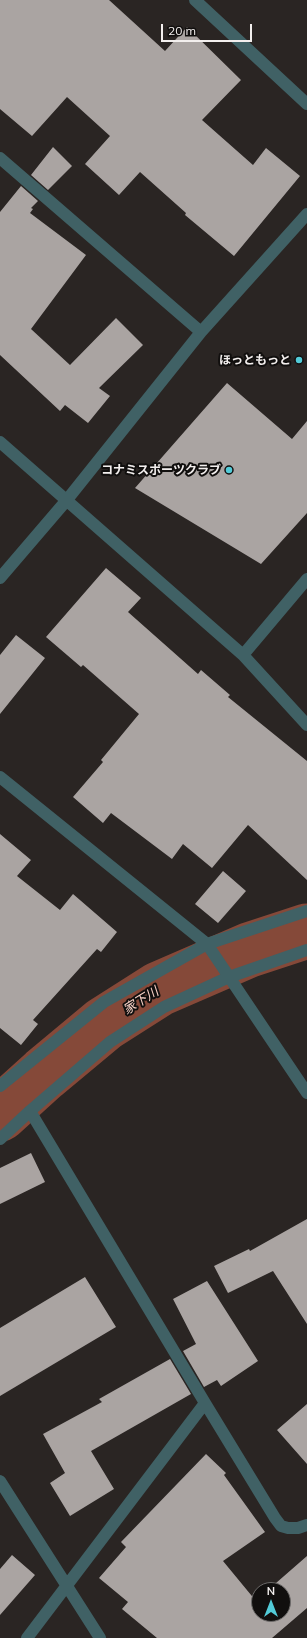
<!DOCTYPE html>
<meta charset="utf-8">
<style>
body{margin:0}
#map{position:relative;width:307px;height:1638px;overflow:hidden;background:#2a2523;font-family:Mulish,sans-serif}
canvas{display:block}
.north{position:absolute;left:251px;top:1582px;width:40px;height:40px;box-sizing:border-box;background:#110f0e;border:1px solid #6b6968;border-radius:50%;rotate:0deg;font-size:11px;font-weight:700;line-height:16px;text-align:center;color:#f3efee}
.north::after{content:'';display:block;margin:auto;width:14px;height:18px;background:#52cbd8;clip-path:polygon(50% 0,100% 100%,50% 72%,0 100%)}
.scale{position:absolute;left:161px;top:24px;width:91px;height:18px;box-sizing:border-box;border:2px solid #f3efee;border-top:0;padding-left:5px;font-size:12px;line-height:14px;white-space:nowrap;color:#f3efee;-webkit-text-stroke:3px #110f0e;paint-order:stroke}
</style>
<div id="map">
<canvas width="307" height="1638"></canvas>
<div class="north">N</div>
<div class="scale">20 m</div>
</div>
<script>
const ctx = document.querySelector('canvas').getContext('2d');
ctx.lineJoin = 'round';
function toPath(rows) {
  const path = new Path2D();
  for (const r of rows) {
    path.moveTo(r[0], r[1]);
    for (let i = 2; i < r.length; i += 2) path.lineTo(r[i], r[i + 1]);
  }
  return path;
}
function strokePath(path, color, width, dash) {
  ctx.strokeStyle = color;
  ctx.lineWidth = width;
  ctx.lineCap = dash ? 'butt' : 'round';
  ctx.setLineDash(dash || []);
  ctx.stroke(path);
}
function fill(path, color) {
  ctx.fillStyle = color;
  ctx.fill(path, 'evenodd');
}
function label(font, color, halo, rows, align = 'center') {
  ctx.font = font + ' Mulish,"Noto Sans JP",sans-serif';
  ctx.lineWidth = 4;
  ctx.setLineDash([]);
  ctx.textBaseline = 'middle';
  ctx.strokeStyle = halo;
  ctx.fillStyle = color;
  for (const [text, x, y, turn = 0] of rows) {
    ctx.save();
    ctx.translate(x, y);
    ctx.rotate((+turn || 0) * Math.PI / 180);
    ctx.textAlign = isNaN(turn) ? turn : align;
    if (halo) ctx.strokeText(text, 0, 0);
    ctx.fillText(text, 0, 0);
    ctx.restore();
  }
}
const river = toPath([
 [0,1114,44,1074,104,1024,159,989,249,950,307,931]
]);
const building = toPath([
 [0,0,109,0,165,51,187,27,241,80,202,120,253,165,266,148,300,176,234,256,185,215,186,213,140,172,119,195,85,164,110,136,67,97,32,136,0,109],
 [53,147,72,166,48,190,31,175],
 [21,186,38,201,31,208,33,209,30,213,86,255,31,329,70,365,116,318,143,345,99,388,110,396,88,423,65,405,60,411,0,355,0,212],
 [227,383,292,439,307,421,307,513,261,564,135,488],
 [106,568,141,598,128,612,198,674,201,670,230,695,228,697,307,761,307,880,248,825,212,868,183,844,172,859,111,813,103,823,73,797,103,762,101,760,139,714,83,665,81,667,46,637],
 [16,635,45,658,0,714,0,655],
 [0,834,31,860,17,876,60,910,73,894,117,932,101,952,97,949,33,1020,38,1024,21,1045,0,1028],
 [223,871,246,891,218,923,195,904],
 [31,1153,45,1182,0,1204,0,1168],
 [307,1219,307,1324,273,1271,228,1293,214,1266,249,1249,250,1251],
 [85,1277,116,1327,0,1396,0,1328],
 [207,1281,258,1361,221,1386,217,1380,204,1387,183,1351,196,1344,173,1299],
 [170,1359,191,1394,91,1451,114,1489,70,1516,50,1483,65,1473,43,1434,102,1402,99,1399],
 [307,1404,307,1464,277,1430],
 [206,1454,226,1473,224,1475,265,1532,223,1561,256,1601,259,1598,259,1614,283,1614,283,1590,268,1590,307,1556,307,1608,272,1638,157,1638,122,1609,128,1602,99,1578,126,1547,121,1542],
 [12,1555,35,1575,0,1615,0,1569]
]);
const minor = toPath([
 [195,0,307,104],
 [0,158,201,332],
 [0,442,243,655,307,725],
 [0,578,66,501,201,332,307,214],
 [243,655,307,579],
 [0,777,207,944,307,1093],
 [0,1086,104,1002,207,944,307,911],
 [30,1111,205,1403],
 [0,1139,30,1111,110,1042,164,1007,229,977,307,950],
 [0,1481,100,1638],
 [27,1638,205,1403,275,1518,281,1526,288,1528,298,1528,307,1525]
]);
const markers = [
 [299,360,4,"#52cbd8"],
 [229,470,4,"#52cbd8"]
];
const poiNames = [
 ["ほっともっと",291,360],
 ["コナミスポーツクラブ",221,470]
];
const waterNames = [
 ["家下川",141,1001,-32]
];
strokePath(river, '#854939', 55);
fill(building, '#aaa4a2');
strokePath(minor, '#406165', 12);
for (const [x, y, r, color] of markers) {
  const dot = new Path2D();
  dot.arc(x, y, r, 0, 2 * Math.PI);
  ctx.fillStyle = color;
  ctx.fill(dot);
  strokePath(dot, '#110f0e', 1.5);
}
label('bold 12px', '#f3efee', '#110f0e', poiNames, 'right');
label('italic 13px', '#fbd4c9', '#110f0e', waterNames);
</script>
